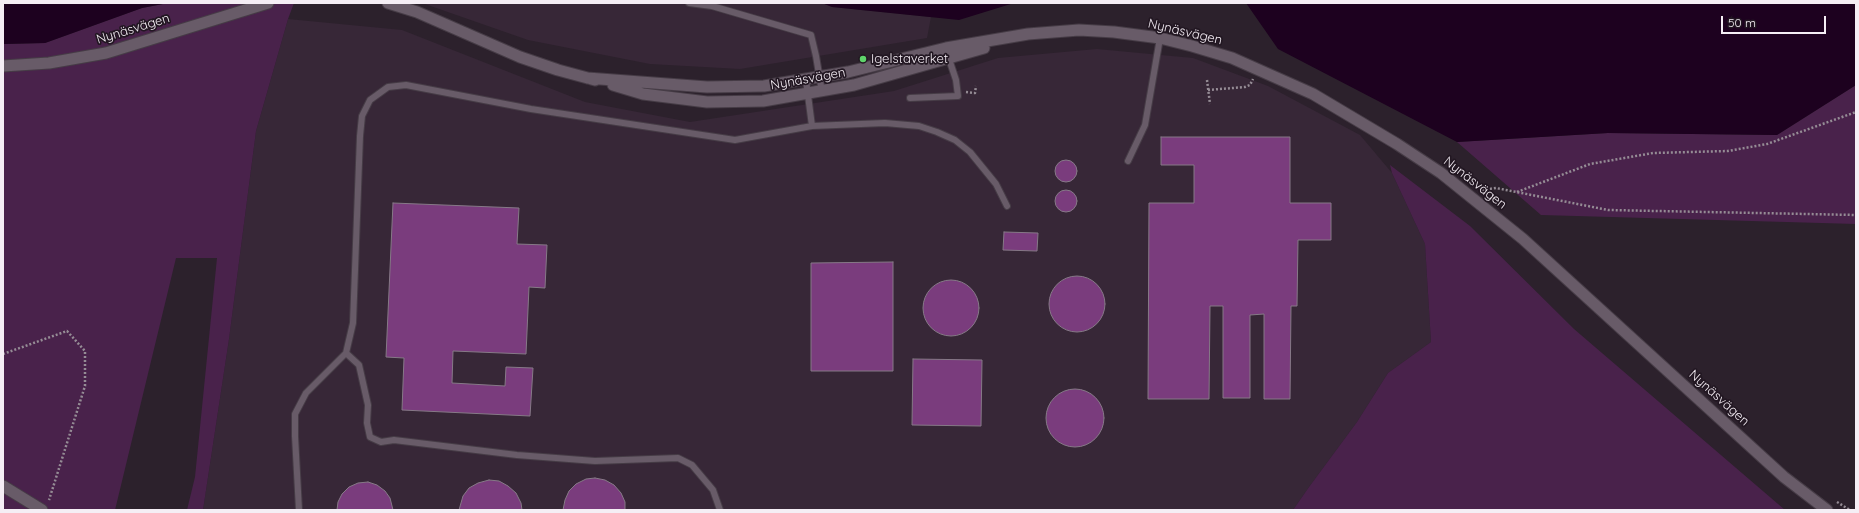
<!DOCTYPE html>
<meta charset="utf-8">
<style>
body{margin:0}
#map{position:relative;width:1859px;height:513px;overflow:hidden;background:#2c212c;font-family:Quicksand,sans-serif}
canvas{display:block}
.frame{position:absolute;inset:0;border:4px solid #f5eef5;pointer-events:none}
.scale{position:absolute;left:1721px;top:16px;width:105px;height:18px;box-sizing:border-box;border:2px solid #f5eef5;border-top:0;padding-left:5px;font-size:12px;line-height:14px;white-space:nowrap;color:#f5eef5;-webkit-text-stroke:3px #221722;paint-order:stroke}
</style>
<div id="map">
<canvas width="1859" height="513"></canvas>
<div class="frame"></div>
<div class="scale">50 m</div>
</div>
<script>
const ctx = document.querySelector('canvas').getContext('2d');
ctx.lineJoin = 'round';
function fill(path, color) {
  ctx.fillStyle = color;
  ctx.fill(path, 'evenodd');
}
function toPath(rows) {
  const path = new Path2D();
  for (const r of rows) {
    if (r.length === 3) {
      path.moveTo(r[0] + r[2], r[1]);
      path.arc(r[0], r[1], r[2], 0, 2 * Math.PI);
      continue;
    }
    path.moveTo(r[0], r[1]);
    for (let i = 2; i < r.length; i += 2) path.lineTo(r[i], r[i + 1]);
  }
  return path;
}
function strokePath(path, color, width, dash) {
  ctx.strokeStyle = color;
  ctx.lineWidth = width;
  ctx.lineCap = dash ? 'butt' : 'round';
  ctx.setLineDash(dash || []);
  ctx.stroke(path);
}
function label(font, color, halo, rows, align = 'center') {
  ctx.font = font + ' Quicksand,sans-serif';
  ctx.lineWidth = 3.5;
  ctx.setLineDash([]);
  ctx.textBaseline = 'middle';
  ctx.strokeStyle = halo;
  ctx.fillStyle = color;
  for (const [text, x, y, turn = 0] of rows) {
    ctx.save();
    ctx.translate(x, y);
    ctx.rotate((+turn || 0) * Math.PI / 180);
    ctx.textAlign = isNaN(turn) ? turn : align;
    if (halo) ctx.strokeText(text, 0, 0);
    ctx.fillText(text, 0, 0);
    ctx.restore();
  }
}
const built = toPath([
 [422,3,822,3,832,7,931,17,927,38,740,69,650,64,528,40],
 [288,19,402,30,585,102,690,122,894,91,998,58,1097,49,1193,58,1268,86,1360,135,1392,173,1425,244,1431,342,1388,373,1357,422,1309,487,1293,510,203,510,229,339,256,131]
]);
const green = toPath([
 [168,3,294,3,288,19,256,131,229,339,203,510,187,510,195,477,217,258,176,258,115,510,3,510,3,44,45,43,142,8],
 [1856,85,1856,224,1541,215,1457,142,1608,133,1777,135],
 [1390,165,1470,226,1574,329,1785,510,1293,510,1309,487,1357,422,1388,373,1431,342,1425,244,1392,173]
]);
const water = toPath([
 [3,3,168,3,142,8,45,43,3,44],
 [822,3,1014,3,959,20,832,7],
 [1246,3,1856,3,1856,85,1777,135,1608,133,1457,142,1278,49]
]);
const building = toPath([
 [1161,137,1290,137,1290,203,1331,203,1331,240,1298,240,1297,306,1291,306,1290,399,1264,399,1264,314,1250,315,1250,398,1223,398,1223,306,1210,306,1209,399,1148,399,1149,203,1194,203,1194,165,1161,165,1161,137],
 [1066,171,11],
 [1066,201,11],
 [393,203,519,208,517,244,547,245,545,288,529,287,526,354,453,351,452,383,505,386,506,367,533,368,530,416,402,410,404,358,386,357,393,203],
 [1004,232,1038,233,1037,251,1003,250,1004,232],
 [893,262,893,371,811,371,811,263,893,262],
 [1077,304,28],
 [951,308,28],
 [913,359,982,360,981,426,912,425,913,359],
 [1075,418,29],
 [595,478,605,480,614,485,621,493,625,502,625,510,563,510,565,500,569,491,576,484,586,479,595,478],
 [489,480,499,481,508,486,516,493,521,503,522,510,459,510,463,496,469,488,478,483,489,480],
 [368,482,377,485,385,491,390,498,393,510,337,510,338,502,342,494,349,487,358,483,368,482]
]);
const path = toPath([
 [1207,80,1210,104],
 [1208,90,1245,87,1250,85,1253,79],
 [966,92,975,93,976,86],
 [1482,190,1496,188,1608,210,1856,215],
 [1517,192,1590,164,1653,153,1728,151,1767,144,1856,112],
 [3,354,67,331,85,351,85,386,49,500],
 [1837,502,1850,510]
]);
const service = toPath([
 [689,3,712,6,811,35,816,56,822,92],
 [910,98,958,96,956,80,948,56],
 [812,126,885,123,919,126,937,132,955,140,970,152,996,184,1007,206],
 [1128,161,1145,125,1160,38],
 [346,353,359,365,368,405,367,423,370,437,381,442,394,440,517,455,595,461,678,458,692,465,713,490,720,510],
 [299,510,295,436,295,414,306,393,346,353,353,323,360,136,362,116,370,100,388,87,406,85,531,109,735,140,812,126,806,80]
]);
const minor = toPath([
 [3,486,42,510]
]);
const tertiary = toPath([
 [388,3,417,12,520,57,558,70,595,80],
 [3,66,49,63,106,53,268,3],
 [587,78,707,87,764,86,848,72,946,48,1028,34,1079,30,1114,32,1160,38,1192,46,1232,58,1313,94,1397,144,1441,173,1523,239,1784,477,1827,510],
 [613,85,643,94,707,102,763,101,854,85,984,48]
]);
const markers = [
 [863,59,4,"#5fd56b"]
];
const streetNames = [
 ["Nynäsvägen",133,29,-17],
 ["Nynäsvägen",1185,32,13],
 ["Nynäsvägen",808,79,-10],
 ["Nynäsvägen",1475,183,38],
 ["Nynäsvägen",1719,398,42]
];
const poiNames = [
 ["Igelstaverket",871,59]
];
fill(built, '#372737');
fill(green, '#49224b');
fill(water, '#1d011f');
fill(building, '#7a3c7d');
strokePath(building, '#867987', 1);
strokePath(service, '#463c46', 8);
strokePath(minor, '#463c46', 13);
strokePath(tertiary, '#463c46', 13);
strokePath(path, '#958c95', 2.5, [2, 2]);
strokePath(service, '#685b68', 6);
strokePath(minor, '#685b68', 11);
strokePath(tertiary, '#685b68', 11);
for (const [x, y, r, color] of markers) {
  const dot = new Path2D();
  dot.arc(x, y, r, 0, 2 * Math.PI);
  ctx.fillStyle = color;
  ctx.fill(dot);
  strokePath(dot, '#221722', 1.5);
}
label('13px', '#f5eef5', '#221722', streetNames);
label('13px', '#f5eef5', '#221722', poiNames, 'left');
</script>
